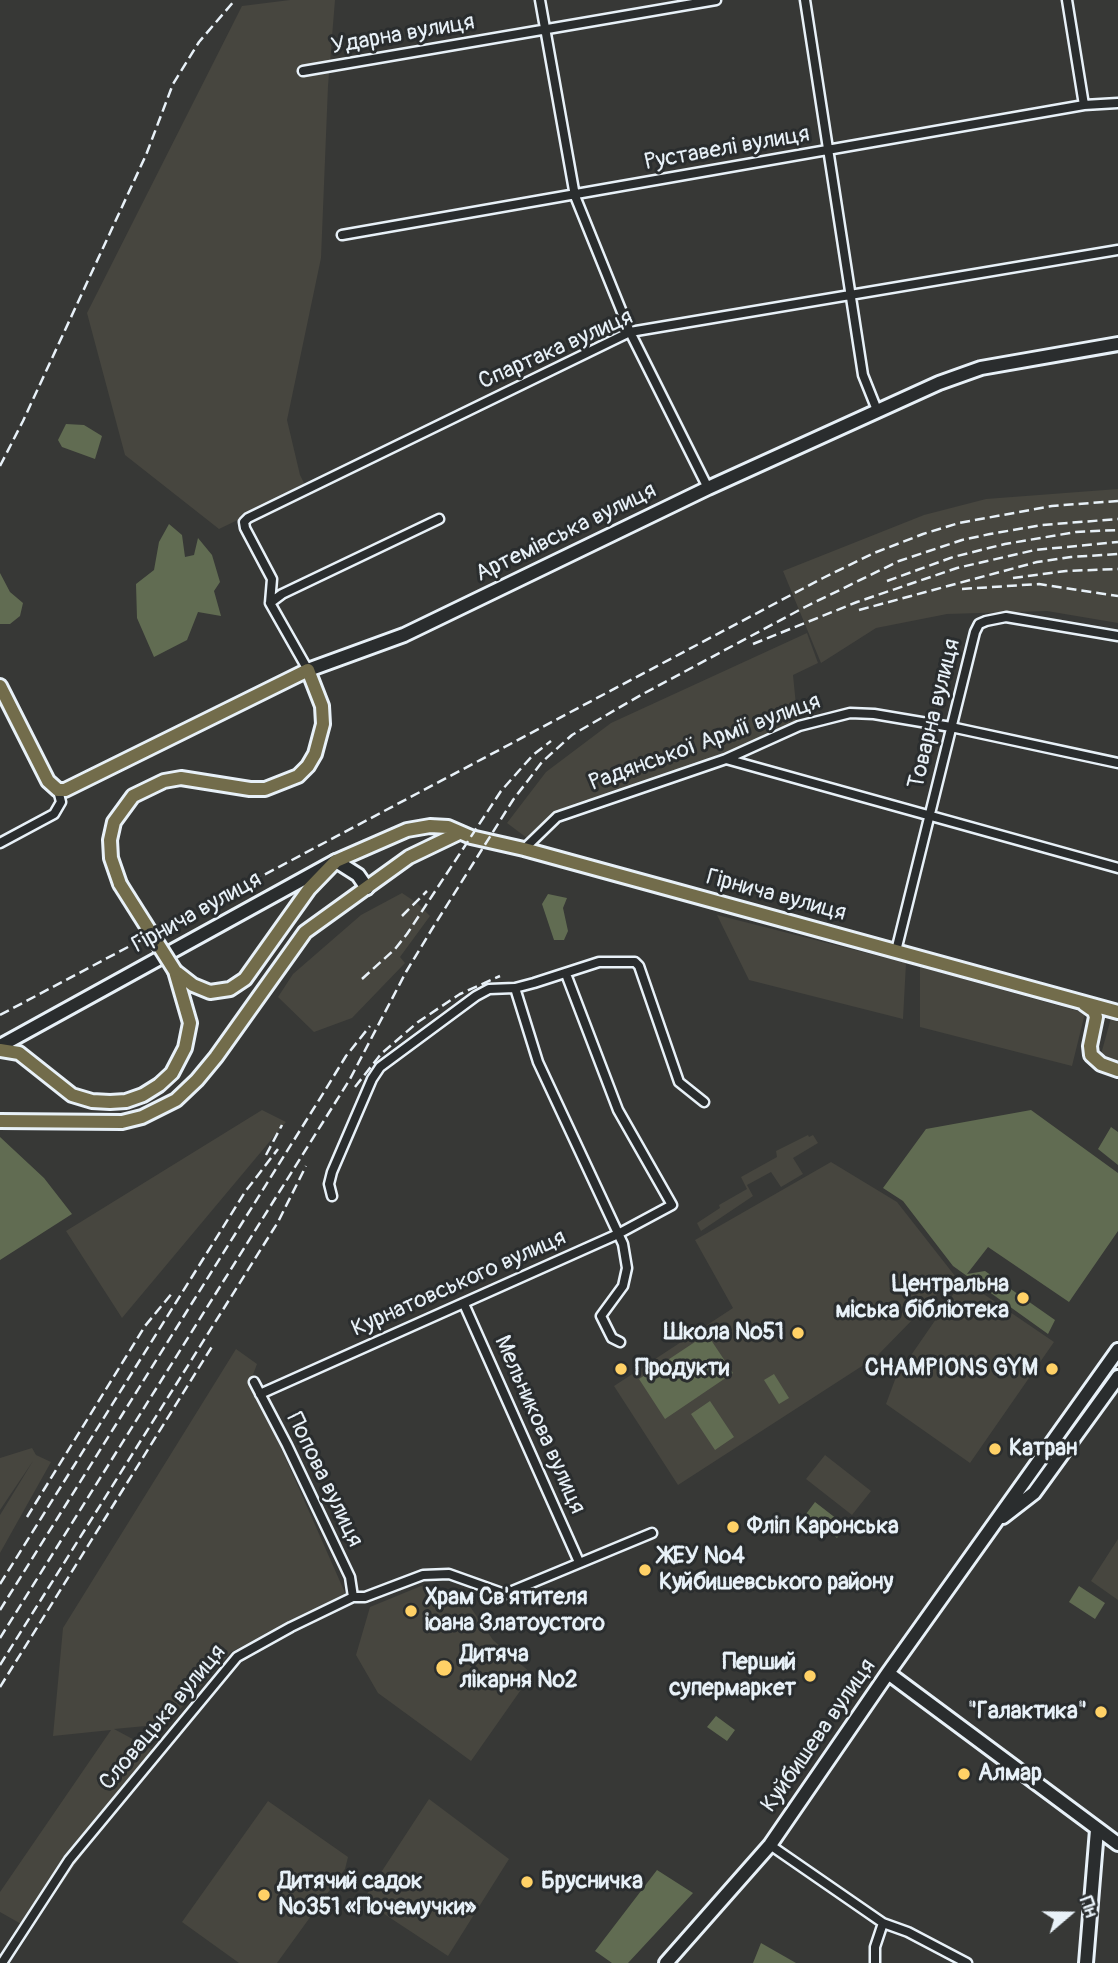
<!DOCTYPE html>
<meta charset="utf-8">
<style>
body{margin:0}
#map{position:relative;width:1118px;height:1963px;overflow:hidden;background:#373836;font-family:Pangolin,sans-serif}
canvas{display:block}
.north{position:absolute;left:1034px;top:1879px;width:70px;height:70px;-webkit-text-stroke:5px #2a2d2e;paint-order:stroke;rotate:70deg;font-size:19px;font-weight:700;line-height:28px;text-align:center;color:#e8f1f8}
.north::after{content:'';display:block;margin:auto;width:24px;height:32px;background:#e8f1f8;clip-path:polygon(50% 0,100% 100%,50% 72%,0 100%)}
</style>
<div id="map">
<canvas width="1118" height="1963"></canvas>
<div class="north">Пн</div>
</div>
<script>
const ctx = document.querySelector('canvas').getContext('2d');
ctx.lineJoin = 'round';
function fill(path, color) {
  ctx.fillStyle = color;
  ctx.fill(path, 'evenodd');
}
function toPath(rows) {
  const path = new Path2D();
  for (const r of rows) {
    path.moveTo(r[0], r[1]);
    for (let i = 2; i < r.length; i += 2) path.lineTo(r[i], r[i + 1]);
  }
  return path;
}
function strokePath(path, color, width, dash) {
  ctx.strokeStyle = color;
  ctx.lineWidth = width;
  ctx.lineCap = dash ? 'butt' : 'round';
  ctx.setLineDash(dash || []);
  ctx.stroke(path);
}
function label(font, color, halo, rows, align = 'center') {
  ctx.font = font + ' Pangolin,sans-serif';
  ctx.lineWidth = 6;
  ctx.setLineDash([]);
  ctx.textBaseline = 'middle';
  ctx.strokeStyle = halo;
  ctx.fillStyle = color;
  for (const [text, x, y, turn = 0] of rows) {
    ctx.save();
    ctx.translate(x, y);
    ctx.rotate((+turn || 0) * Math.PI / 180);
    ctx.textAlign = isNaN(turn) ? turn : align;
    if (halo) ctx.strokeText(text, 0, 0);
    ctx.fillText(text, 0, 0);
    ctx.restore();
  }
}
const built = toPath([
 [290,0,335,0,328,86,321,258,287,420,300,475,306,487,219,529,125,455,87,313,242,6],
 [1118,489,1118,623,1047,611,947,614,876,628,821,663,783,571,924,515,986,499],
 [807,633,818,663,793,675,798,725,548,819,527,838,507,823,546,772,611,723],
 [402,893,417,903,430,916,400,957,405,963,352,1018,314,1032,278,997,293,974,361,915],
 [717,915,906,963,903,1019,749,980],
 [920,967,1085,1013,1072,1066,920,1027],
 [1111,1018,1118,1020,1118,1063,1100,1058],
 [262,1110,286,1122,122,1318,66,1231],
 [808,1135,809,1137,813,1135,818,1143,793,1158,803,1174,781,1187,771,1172,747,1185,753,1196,701,1231,697,1223,720,1208,719,1205,747,1189,741,1177,777,1157,776,1151],
 [831,1162,897,1202,955,1276,876,1357,678,1485,614,1386,733,1308,695,1240],
 [963,1280,1054,1342,970,1463,886,1404,896,1377],
 [236,1349,257,1364,251,1380,346,1595,231,1652,167,1724,114,1729,155,1751,30,1929,0,1912,0,1892,111,1730,53,1736,63,1628],
 [32,1448,36,1455,51,1462,0,1553,0,1515,33,1461,0,1510,0,1458],
 [825,1455,871,1491,852,1515,806,1479],
 [1118,1539,1118,1600,1091,1581],
 [421,1586,460,1592,493,1640,532,1674,471,1761,378,1693,356,1655,370,1607],
 [429,1799,509,1859,448,1956,363,1900],
 [268,1801,348,1857,345,1869,277,1963,239,1963,182,1922]
]);
const green = toPath([
 [66,424,84,425,102,436,95,459,62,447,58,440],
 [169,524,182,535,185,557,194,555,198,538,212,555,220,582,214,591,221,616,198,612,187,640,154,657,137,618,136,584,154,570,159,542],
 [0,573,10,592,23,603,20,616,10,624,0,624],
 [548,894,567,898,563,908,568,931,564,940,554,940,542,904],
 [1031,1110,1118,1173,1118,1231,1069,1302,988,1247,967,1274,985,1271,1055,1320,1048,1334,953,1266,903,1201,883,1188,926,1129],
 [1111,1127,1118,1132,1118,1165,1098,1149],
 [0,1137,44,1178,72,1214,0,1260],
 [707,1334,733,1373,665,1419,639,1379],
 [774,1374,789,1398,779,1404,764,1380],
 [710,1401,734,1437,715,1450,691,1414],
 [815,1502,846,1526,837,1538,806,1514],
 [1079,1586,1105,1603,1095,1619,1069,1602],
 [716,1716,735,1730,727,1741,707,1727],
 [657,1870,693,1893,628,1963,612,1963,595,1951],
 [761,1943,796,1963,753,1963]
]);
const street = toPath([
 [540,0,575,196,630,332,708,488],
 [805,0,863,375,877,410],
 [1067,0,1084,105],
 [303,71,716,0],
 [342,235,1084,105,1118,103],
 [270,603,282,594,439,519],
 [308,670,270,603,272,579,245,528,244,522,248,518,630,332,1118,250],
 [726,759,1118,868],
 [0,843,54,814,61,802,58,790],
 [524,849,557,817,726,759,799,726,850,713,874,714,951,727,1118,763],
 [896,951,975,632,979,624,986,621,1006,617,1118,636],
 [515,988,538,1062,623,1244,627,1268,623,1286,601,1316,612,1338,620,1342],
 [332,1196,329,1184,332,1172,372,1079,380,1067,476,996,489,989,515,988,534,983,599,962,635,962,639,966,679,1082,704,1102],
 [464,1304,579,1562],
 [254,1382,287,1445,350,1577,353,1597],
 [260,1394,618,1234,672,1205,618,1110,566,974],
 [770,1845,883,1923,908,1932,967,1963],
 [2,1963,69,1860,237,1657,291,1627,353,1597,365,1597,423,1575,449,1574,505,1594,652,1533],
 [875,1963,875,1947,883,1923]
]);
const secondary = toPath([
 [308,670,404,635,708,488,939,383,981,368,1118,344],
 [0,1046,336,861,358,875,367,888],
 [1003,1517,1034,1493,1118,1377],
 [888,1673,1118,1844],
 [666,1963,770,1845,888,1673,1118,1350],
 [1086,1963,1097,1830]
]);
const primary = toPath([
 [0,686,48,781,58,790,65,790,308,670,322,706,323,724,315,754,308,766,298,776,265,789,250,789,181,778,164,781,133,796,114,822,110,840,111,858,120,884],
 [175,971,193,985,210,992,230,989,245,979,309,889,336,861,407,830,430,826,448,827,471,837,524,849,1118,1012],
 [1084,1004,1094,1011,1096,1017,1090,1046,1091,1055,1101,1064,1118,1070],
 [0,1050,19,1053,72,1095,92,1101,110,1102,126,1101,143,1095,159,1085,172,1073,185,1048,190,1023,175,971],
 [0,1121,122,1122,142,1117,176,1100,197,1080,216,1057,305,932,409,857,459,833]
]);
const rail = toPath([
 [0,466,23,421,146,155,173,84,199,42,235,0],
 [1013,578,1066,571,1118,569],
 [887,581,953,557,1005,544,1076,532,1118,530],
 [962,589,1039,584,1118,596],
 [859,610,1037,562,1071,557,1118,554],
 [753,644,857,602,957,568,1035,550,1118,542],
 [402,916,427,891],
 [362,979,395,949,407,934,501,791,533,755,551,741],
 [0,1015,823,578,874,553,923,534,959,523,1052,506,1118,501],
 [355,1087,381,1054,418,1022,460,994,500,976],
 [266,1155,282,1125],
 [27,1517,145,1326,173,1292],
 [0,1584,245,1192,278,1149],
 [0,1610,324,1092,346,1056,370,1026],
 [0,1638,350,1079,406,972,432,929,513,800,542,762,572,735,641,695,805,607,899,561,962,540,990,534,1042,525,1118,519],
 [0,1665,278,1222,306,1166],
 [0,1687,213,1345]
]);
const primaryBridge = toPath([
 [120,884,175,971]
]);
const markers = [
 [1023,1298,7,"#ffd166"],
 [798,1333,7,"#ffd166"],
 [621,1369,7,"#ffd166"],
 [1052,1369,7,"#ffd166"],
 [995,1449,7,"#ffd166"],
 [733,1527,7,"#ffd166"],
 [645,1570,7,"#ffd166"],
 [411,1611,7,"#ffd166"],
 [444,1668,9,"#ffd166"],
 [810,1676,7,"#ffd166"],
 [1101,1712,7,"#ffd166"],
 [964,1774,7,"#ffd166"],
 [527,1882,7,"#ffd166"],
 [264,1895,7,"#ffd166"]
];
const streetNames = [
 ["Ударна вулиця",403,35,-10],
 ["Руставелі вулиця",727,149,-10],
 ["Спартака вулиця",556,350,-24],
 ["Артемівська вулиця",566,533,-26],
 ["Товарна вулиця",935,714,-76],
 ["Радянської Армії вулиця",705,743,-20],
 ["Гірнича вулиця",776,896,15],
 ["Гірнича вулиця",197,913,-29],
 ["Курнатовського вулиця",459,1284,-24],
 ["Мельникова вулиця",539,1425,66],
 ["Попова вулиця",324,1480,64],
 ["Словацька вулиця",163,1718,-50],
 ["Куйбишева вулиця",819,1736,-55]
];
const poiNames = [
 ["Центральна",1009,1285,"right"],
 ["міська бібліотека",1009,1311,"right"],
 ["Школа №51",784,1333,"right"],
 ["Продукти",635,1369],
 ["CHAMPIONS GYM",1038,1369,"right"],
 ["Катран",1009,1449],
 ["Фліп Каронська",747,1527],
 ["ЖЕУ №4",659,1557],
 ["Куйбишевського району",659,1583],
 ["Храм Св'ятителя",425,1598],
 ["іоана Златоустого",425,1624],
 ["Дитяча",460,1655],
 ["лікарня №2",460,1681],
 ["Перший",796,1663,"right"],
 ["супермаркет",796,1689,"right"],
 ["\"Галактика\"",1087,1712,"right"],
 ["Алмар",978,1774],
 ["Дитячий садок",278,1882],
 ["№351 «Почемучки»",278,1908],
 ["Брусничка",541,1882]
];
fill(built, '#47463f');
fill(green, '#616c52');
strokePath(street, '#e8f1f8', 13);
strokePath(secondary, '#e8f1f8', 18);
strokePath(primary, '#e8f1f8', 18);
strokePath(street, '#2a2d2e', 8);
strokePath(secondary, '#2a2d2e', 12);
strokePath(primary, '#726c4b', 12);
strokePath(rail, '#e8f1f8', 2.5, [10, 5]);
strokePath(primaryBridge, '#e8f1f8', 18, []);
strokePath(primaryBridge, '#726c4b', 12);
for (const [x, y, r, color] of markers) {
  const dot = new Path2D();
  dot.arc(x, y, r, 0, 2 * Math.PI);
  ctx.fillStyle = color;
  ctx.fill(dot);
  strokePath(dot, '#2a2d2e', 2.5);
}
label('23px', '#e8f1f8', '#2a2d2e', streetNames);
label('bold 23px', '#e8f1f8', '#2a2d2e', poiNames, 'left');
</script>
